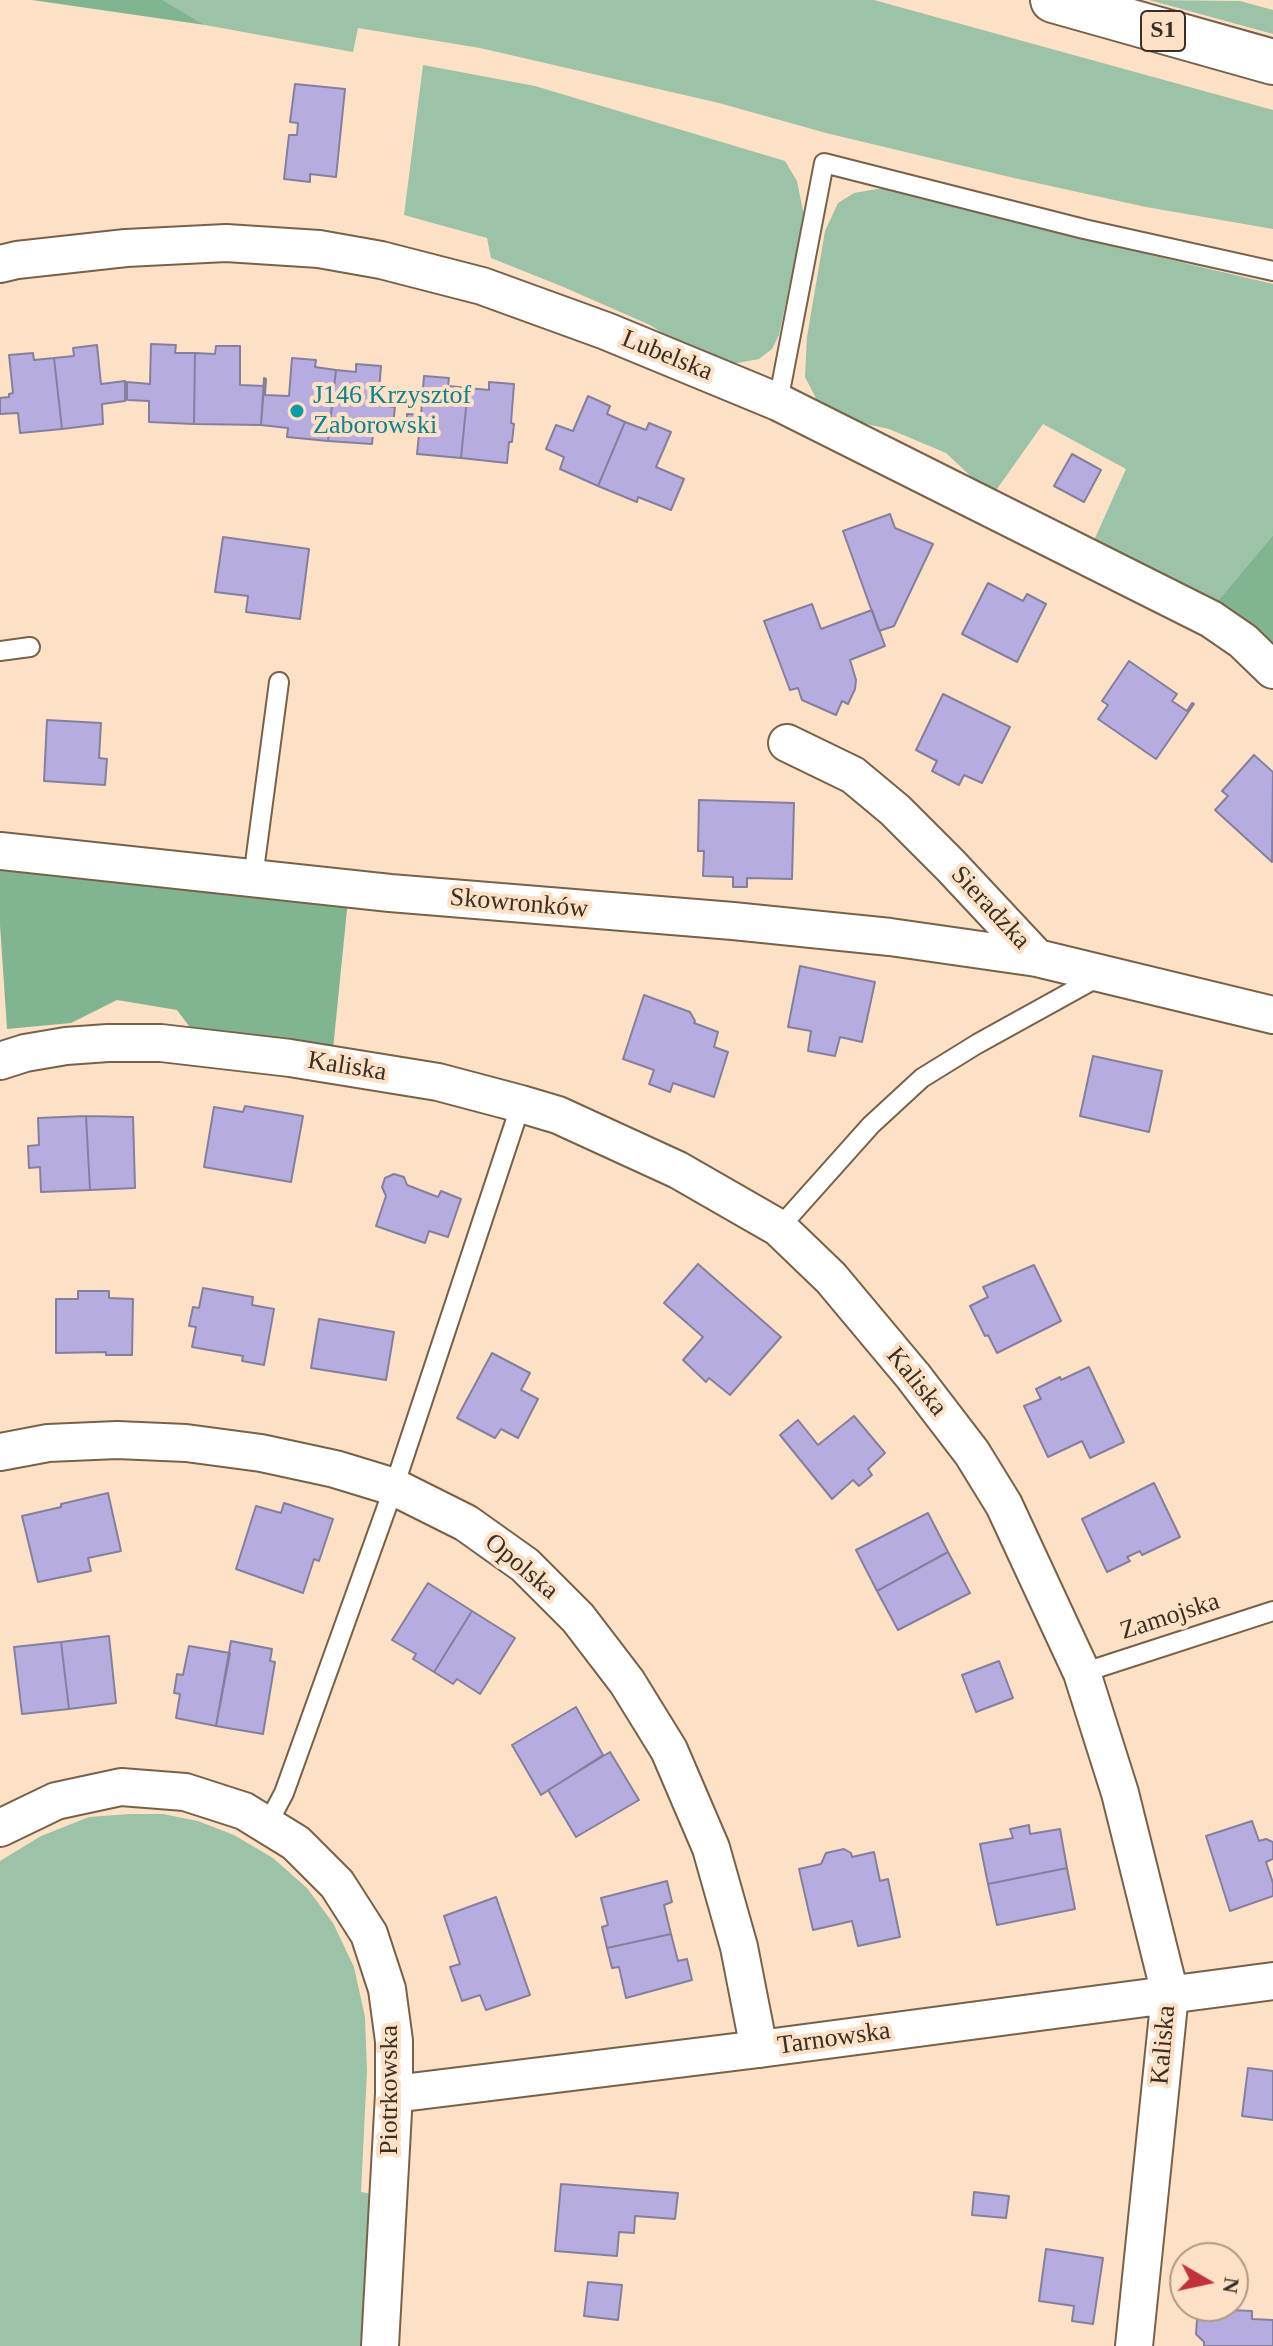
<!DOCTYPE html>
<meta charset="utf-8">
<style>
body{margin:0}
#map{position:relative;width:1273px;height:2346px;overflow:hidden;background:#fde1c7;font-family:"Times New Roman",serif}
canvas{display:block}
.north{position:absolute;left:1169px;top:2242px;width:80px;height:80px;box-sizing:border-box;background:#fde1c7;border:2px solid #af9a86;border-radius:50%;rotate:99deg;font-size:22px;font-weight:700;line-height:32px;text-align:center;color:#392f24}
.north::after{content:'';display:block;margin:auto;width:28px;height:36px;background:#c2323c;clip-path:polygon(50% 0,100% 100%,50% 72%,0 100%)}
</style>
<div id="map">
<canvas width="1273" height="2346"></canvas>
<div class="north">N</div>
</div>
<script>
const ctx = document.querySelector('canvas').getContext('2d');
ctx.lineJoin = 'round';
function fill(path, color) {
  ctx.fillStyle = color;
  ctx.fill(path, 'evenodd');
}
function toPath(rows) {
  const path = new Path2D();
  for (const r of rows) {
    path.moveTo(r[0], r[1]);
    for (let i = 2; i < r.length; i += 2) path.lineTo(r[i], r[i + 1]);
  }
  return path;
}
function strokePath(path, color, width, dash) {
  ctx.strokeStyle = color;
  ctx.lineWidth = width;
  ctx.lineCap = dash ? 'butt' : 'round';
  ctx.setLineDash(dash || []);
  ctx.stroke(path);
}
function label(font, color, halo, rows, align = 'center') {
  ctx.font = font + ' "Times New Roman",serif';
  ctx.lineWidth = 8;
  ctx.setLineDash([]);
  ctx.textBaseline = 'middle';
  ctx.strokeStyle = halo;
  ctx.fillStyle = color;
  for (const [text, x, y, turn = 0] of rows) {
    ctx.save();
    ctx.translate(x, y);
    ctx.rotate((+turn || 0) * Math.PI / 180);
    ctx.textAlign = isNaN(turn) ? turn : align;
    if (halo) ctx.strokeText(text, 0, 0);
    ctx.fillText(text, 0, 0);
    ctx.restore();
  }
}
const green = toPath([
 [163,0,874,0,1273,110,1273,229,1146,207,1014,178,826,133,719,103,480,48,358,28,353,52,205,25],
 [1149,0,1240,1,1273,10,1273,34],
 [423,65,535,86,785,161,797,181,804,216,779,335,772,349,759,359,732,364,702,358,650,325,561,286,491,258,487,238,404,215],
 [883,188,1083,239,1273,284,1273,535,1216,603,1091,547,1126,469,1043,424,992,496,946,453,889,429,839,418,819,404,805,377,807,337,825,231,838,203,854,193],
 [129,1814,163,1814,198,1821,234,1835,273,1858,307,1888,333,1923,354,1967,365,2017,367,2071,361,2192,372,2194,364,2346,0,2346,0,1861,41,1836,89,1817]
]);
const forest = toPath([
 [32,0,163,0,205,25],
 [1273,535,1273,654,1216,603],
 [0,864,348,900,333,1049,195,1034,177,1010,117,1000,71,1023,7,1029,0,925]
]);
const building = toPath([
 [295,84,345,89,336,177,310,174,310,182,284,179,289,135,297,135,298,123,290,122,295,84],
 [151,344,176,345,175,353,195,353,194,424,149,422,149,401,127,400,127,382,150,384,151,344],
 [97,345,101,384,125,381,125,401,102,404,103,424,62,429,54,358,74,356,73,348,97,345],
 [216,346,240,346,240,385,264,386,261,425,194,424,195,353,215,354,216,346],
 [33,353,34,360,54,358,62,429,20,433,18,413,0,414,0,398,9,397,9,394,13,393,9,355,33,353],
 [292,358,316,360,315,367,336,370,328,441,287,437,288,428,261,425,264,378,266,379,265,395,289,396,292,358],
 [356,364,381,366,378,405,395,407,393,425,374,423,372,444,328,441,336,370,356,372,356,364],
 [424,376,449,378,448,386,468,388,461,458,417,454,419,434,406,432,407,414,421,415,424,376],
 [489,382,514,384,511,423,514,424,512,442,509,442,507,463,461,458,468,388,489,390,489,382],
 [588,396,610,406,607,414,625,422,598,486,560,469,564,457,546,449,556,425,573,431,588,396],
 [625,422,646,430,649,423,671,432,656,467,684,479,671,510,638,497,637,502,598,486,625,422],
 [1072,454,1101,470,1084,502,1054,486,1072,454],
 [890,514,895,528,933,544,894,626,879,631,843,531,890,514],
 [223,537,309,549,300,619,246,612,248,596,215,592,223,537],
 [988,583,1023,601,1027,594,1046,604,1017,662,962,634,988,583],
 [812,604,821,629,872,610,885,646,850,660,856,680,855,689,848,704,842,701,836,715,802,700,798,688,790,690,764,621,812,604],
 [1129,661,1177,694,1172,701,1187,711,1192,703,1194,704,1156,759,1098,719,1108,705,1102,701,1129,661],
 [943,694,1010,727,982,783,964,775,959,785,932,771,937,761,916,750,943,694],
 [47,720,101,723,99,758,107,759,105,785,44,781,47,720],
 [1254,755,1273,772,1272,862,1215,810,1228,796,1222,791,1254,755],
 [699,800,794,803,792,879,747,878,747,887,733,887,733,877,703,876,704,851,698,851,699,800],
 [800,966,875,982,862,1042,840,1037,835,1056,808,1051,811,1031,788,1027,800,966],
 [644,995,690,1012,695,1021,694,1023,718,1032,714,1047,728,1052,714,1097,673,1083,670,1092,649,1084,654,1070,623,1059,644,995],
 [1093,1056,1162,1071,1149,1132,1080,1116,1093,1056],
 [245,1106,303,1116,291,1182,204,1167,214,1107,243,1112,245,1106],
 [86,1116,133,1117,135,1188,90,1190,86,1116],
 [86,1116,90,1190,41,1192,40,1167,29,1168,28,1146,39,1145,38,1118,86,1116],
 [394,1174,404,1177,407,1185,438,1197,441,1191,461,1199,448,1237,429,1231,425,1243,376,1226,386,1196,382,1187,385,1178,394,1174],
 [698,1264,781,1337,730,1395,709,1378,706,1382,683,1360,703,1337,664,1303,698,1264],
 [1034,1265,1061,1321,997,1353,988,1335,985,1336,970,1306,988,1297,983,1287,1034,1265],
 [203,1288,253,1297,252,1305,274,1309,264,1365,242,1361,243,1356,192,1347,196,1327,189,1326,193,1307,199,1308,203,1288],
 [78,1291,109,1291,109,1298,133,1299,132,1355,106,1355,106,1352,56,1353,56,1299,78,1299,78,1291],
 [319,1319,394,1332,386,1380,311,1368,319,1319],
 [492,1353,530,1373,521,1390,538,1399,518,1438,501,1429,495,1438,457,1418,492,1353],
 [1089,1367,1124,1442,1090,1458,1082,1441,1048,1457,1024,1406,1041,1399,1036,1389,1060,1377,1061,1380,1089,1367],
 [854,1416,885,1453,868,1469,872,1475,859,1486,853,1480,832,1499,780,1435,798,1420,818,1445,854,1416],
 [1154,1483,1180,1537,1142,1555,1140,1551,1127,1557,1130,1561,1107,1572,1082,1519,1154,1483],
 [108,1493,121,1551,88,1558,91,1571,38,1582,22,1516,61,1507,61,1504,108,1493],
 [284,1503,333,1519,319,1561,314,1559,303,1593,236,1569,256,1506,281,1513,284,1503],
 [928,1513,948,1552,877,1591,856,1550,928,1513],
 [948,1552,970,1593,898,1630,877,1591,948,1552],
 [428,1583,472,1611,434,1672,413,1659,416,1654,392,1640,428,1583],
 [472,1611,515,1638,480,1694,457,1679,453,1684,434,1672,472,1611],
 [109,1636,116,1703,69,1709,61,1642,109,1636],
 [231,1641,272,1649,270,1661,275,1662,263,1734,216,1726,231,1641],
 [61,1642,69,1709,22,1714,14,1647,61,1642],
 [189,1646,230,1653,216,1726,176,1718,180,1694,174,1693,177,1674,183,1675,189,1646],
 [999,1661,1013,1698,976,1712,962,1675,999,1661],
 [576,1707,603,1755,541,1795,512,1745,576,1707],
 [610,1752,639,1800,576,1837,548,1790,610,1752],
 [1252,1821,1259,1841,1266,1839,1273,1842,1273,1859,1266,1862,1273,1883,1273,1896,1230,1911,1206,1836,1252,1821],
 [1029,1825,1030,1834,1060,1829,1067,1868,988,1884,980,1844,1013,1838,1010,1829,1029,1825],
 [844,1849,851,1853,852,1857,874,1852,880,1881,888,1879,900,1937,858,1946,852,1921,813,1930,799,1869,821,1864,826,1853,844,1849],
 [1067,1868,1075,1909,997,1925,988,1884,1067,1868],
 [667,1881,672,1902,664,1905,671,1934,607,1948,602,1927,608,1925,601,1898,667,1881],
 [496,1897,530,1995,486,2010,480,1995,462,2001,450,1967,460,1964,444,1916,496,1897],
 [671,1934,678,1961,687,1959,692,1980,626,1998,619,1967,612,1968,607,1948,671,1934],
 [1248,2068,1273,2071,1273,2120,1242,2116,1248,2068],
 [561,2184,678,2193,675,2219,635,2216,634,2233,619,2232,617,2256,555,2251,561,2184],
 [974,2192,1009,2196,1006,2218,972,2215,974,2192],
 [1046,2249,1103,2258,1093,2324,1072,2321,1074,2306,1039,2301,1046,2249],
 [588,2282,622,2285,618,2320,584,2316,588,2282],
 [1206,2309,1252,2311,1252,2319,1273,2320,1273,2346,1204,2346,1204,2342,1196,2334,1197,2320,1206,2309]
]);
const service = toPath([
 [778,402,824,163,1084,229,1273,271],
 [0,651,30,647],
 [253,878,279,682],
 [779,1228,871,1125,922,1078,977,1044,1100,976],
 [1082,1673,1273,1611],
 [267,1825,284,1793,394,1487,521,1104]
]);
const minor = toPath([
 [0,264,17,260,126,248,226,243,319,249,381,260,482,286,606,331,778,402,1211,619,1243,641,1273,670],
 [787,743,853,775,895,810,951,866,1037,958],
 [0,851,390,893,733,921,890,937,1037,958,1273,1015],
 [0,1061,25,1053,66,1046,108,1043,161,1043,290,1058,438,1082,521,1104,558,1115,678,1170,779,1228,831,1278,913,1376,972,1453,1004,1505,1082,1673,1120,1793,1170,1994,1134,2346],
 [0,1452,48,1443,117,1440,186,1443,261,1453,335,1469,394,1487,466,1523,525,1565,578,1618,627,1682,669,1750,711,1848,739,1947,759,2049],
 [0,1828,56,1801,121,1787,185,1792,244,1811,296,1843,337,1884,369,1934,387,1989,394,2041,394,2094,380,2346],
 [394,2094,759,2049,1273,1981]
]);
const motorway = toPath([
 [1053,0,1273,62]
]);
const markers = [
 [297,411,8,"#0f9aa8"]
];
const shields = [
 [1163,31,44]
];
const shieldNames = [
 ["S1",1163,31]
];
const streetNames = [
 ["Lubelska",667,356,22],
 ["Skowronków",519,904,5],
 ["Sieradzka",990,908,47],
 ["Kaliska",347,1067,9],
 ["Kaliska",916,1382,51],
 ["Opolska",521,1567,40],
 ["Zamojska",1170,1617,-18],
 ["Tarnowska",834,2039,-8],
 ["Kaliska",1164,2045,-85],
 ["Piotrkowska",390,2090,-90]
];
const cultureNames = [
 ["J146 Krzysztof",313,396],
 ["Zaborowski",313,426]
];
fill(green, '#9cc2a8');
fill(forest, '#81b592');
fill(building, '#b7ace0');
strokePath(building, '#857f9e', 2);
strokePath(service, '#786149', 22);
strokePath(minor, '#786149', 40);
strokePath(motorway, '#786149', 48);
strokePath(service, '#fff', 18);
strokePath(minor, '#fff', 36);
strokePath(motorway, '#fff', 44);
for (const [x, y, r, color] of markers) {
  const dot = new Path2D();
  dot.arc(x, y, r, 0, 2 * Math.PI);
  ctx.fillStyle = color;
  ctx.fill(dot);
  strokePath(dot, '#fde1c7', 3);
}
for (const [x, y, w] of shields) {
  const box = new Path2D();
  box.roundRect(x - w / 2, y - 20, w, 40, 6);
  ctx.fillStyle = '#fde1c7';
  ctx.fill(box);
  strokePath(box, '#392f24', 2);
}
label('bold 24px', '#392f24', null, shieldNames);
label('26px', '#392f24', '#fde1c7', streetNames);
label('26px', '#0d838f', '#fde1c7', cultureNames, 'left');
</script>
